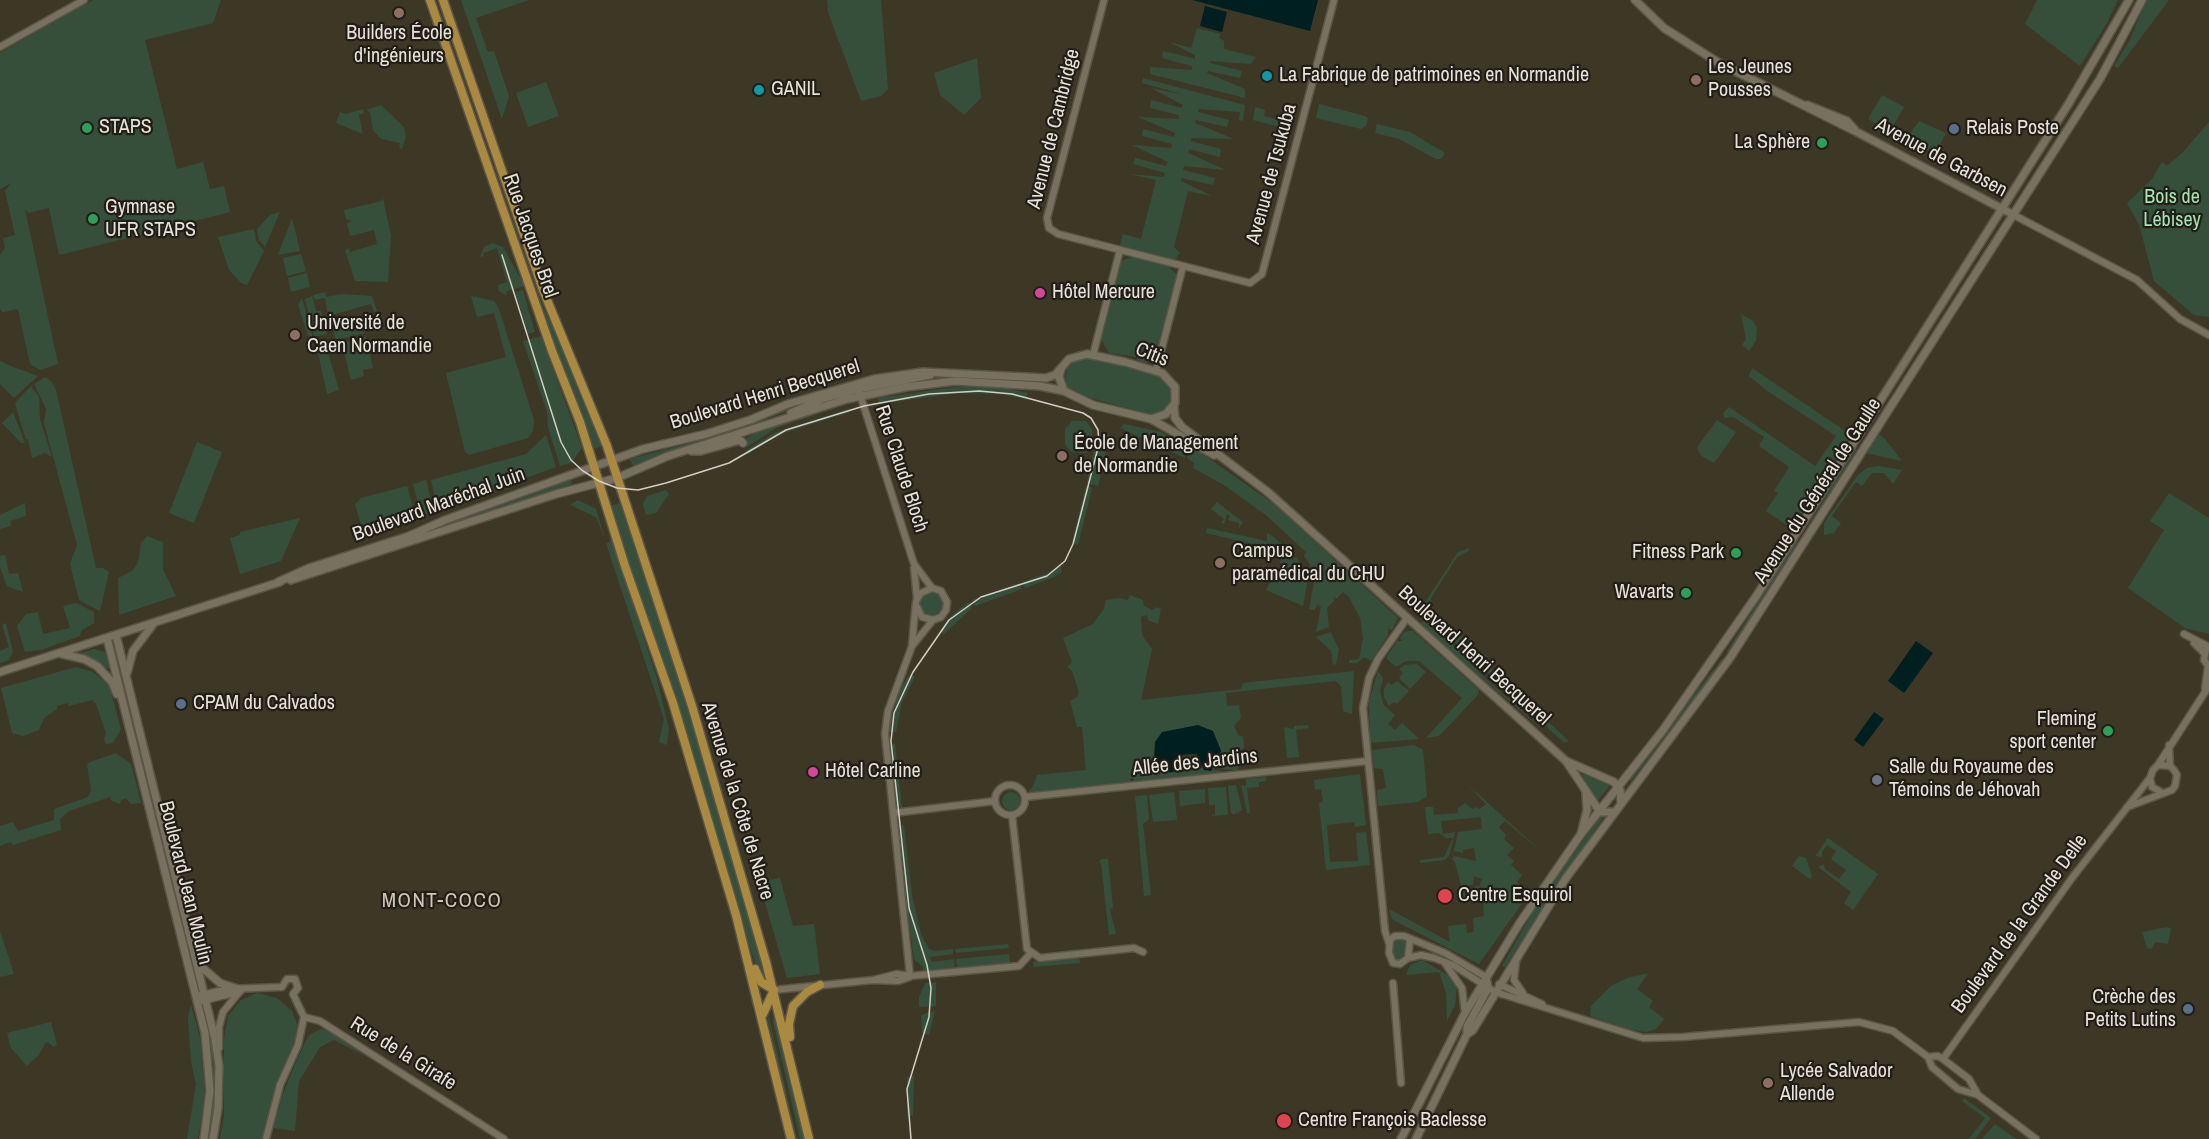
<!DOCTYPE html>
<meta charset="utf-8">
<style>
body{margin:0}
canvas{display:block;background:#3d3726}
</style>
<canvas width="2209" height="1139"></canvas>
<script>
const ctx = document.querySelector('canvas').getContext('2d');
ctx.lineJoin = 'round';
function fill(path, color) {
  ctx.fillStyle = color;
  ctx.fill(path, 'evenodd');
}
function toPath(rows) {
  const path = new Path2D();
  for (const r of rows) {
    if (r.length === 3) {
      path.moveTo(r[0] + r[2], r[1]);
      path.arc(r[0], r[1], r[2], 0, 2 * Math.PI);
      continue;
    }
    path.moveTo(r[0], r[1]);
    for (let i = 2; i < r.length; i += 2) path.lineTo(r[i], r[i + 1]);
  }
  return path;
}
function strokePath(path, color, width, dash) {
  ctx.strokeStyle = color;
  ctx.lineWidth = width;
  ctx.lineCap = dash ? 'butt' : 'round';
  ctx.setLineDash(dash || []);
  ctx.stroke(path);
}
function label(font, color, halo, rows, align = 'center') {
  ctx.font = font + ' "Archivo Narrow",sans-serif';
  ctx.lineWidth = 4.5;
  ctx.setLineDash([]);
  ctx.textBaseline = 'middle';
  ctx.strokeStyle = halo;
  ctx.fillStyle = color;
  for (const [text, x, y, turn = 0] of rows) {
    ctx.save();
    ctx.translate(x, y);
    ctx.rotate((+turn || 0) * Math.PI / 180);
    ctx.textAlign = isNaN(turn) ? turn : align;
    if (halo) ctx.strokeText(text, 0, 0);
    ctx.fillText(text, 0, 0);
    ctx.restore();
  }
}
const green = toPath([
 [93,0,221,0,213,23,145,40,177,169,203,162,210,189,224,186,230,212,59,255,49,208,28,213,25,209,58,364,40,370,30,364,18,309,3,312,0,309,0,255,5,248,3,238,15,235,5,191,11,183,0,189,0,53],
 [461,0,529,0,476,18,488,52,494,51,509,96,502,119],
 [827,0,881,0,888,89,881,96,861,101,828,12],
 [2037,0,2118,0,2107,23,2080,66,2025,24],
 [2146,0,2169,0,2118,68,2114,66,2130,40],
 [1197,28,1220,34,1219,38,1224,41,1224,49,1256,57,1251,64,1210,61,1210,63,1242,71,1240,78,1208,71,1207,73,1245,89,1245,98,1150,74,1150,67,1192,70,1192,66,1162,58,1163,51,1195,59,1195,55,1169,42,1191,48],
 [977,58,981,98,964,115,940,95,934,73],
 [1143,78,1245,105,1243,121,1239,120,1240,112,1199,109,1198,112,1229,120,1227,127,1196,120,1195,123,1234,139,1191,138,1191,141,1221,149,1220,157,1189,149,1188,153,1226,170,1184,166,1183,170,1215,178,1213,185,1181,178,1181,181,1212,196,1188,191,1174,247,1180,253,1174,261,1122,248,1120,245,1123,234,1141,239,1156,180,1129,174,1164,177,1165,173,1133,164,1135,158,1166,166,1168,162,1132,145,1171,148,1172,144,1142,136,1143,129,1174,137,1175,133,1138,117,1179,119,1179,115,1150,108,1151,100,1181,108,1183,105,1151,88,1185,95,1142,83],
 [546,82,559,116,528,127,516,93],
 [1882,95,1904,107,1890,131,1868,119],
 [1319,104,1365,116,1368,118,1366,126,1361,129,1316,118],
 [381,105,404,127,406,137,402,149,399,148,400,143,381,139,373,130,370,112,366,110],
 [1255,107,1265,110,1264,116,1290,123,1288,129,1253,120],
 [363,109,364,113,359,115,363,134,336,123,340,112,346,114],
 [1919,121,1946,133,1935,154,1906,139],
 [2209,122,2209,317,2194,315,2154,281,2139,224,2127,203,2152,179,2162,162,2167,166,2183,152],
 [1377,124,1410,132,1445,153,1441,159,1436,159,1399,139,1375,133],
 [382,195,391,235,388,282,355,281,345,250,349,248,350,252,377,244,374,230,350,236,347,223,351,221,346,219,344,210,382,201],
 [280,212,265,247,259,240,257,229,270,215],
 [292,218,300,251,278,255],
 [254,229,256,241,264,251,247,285,241,283,229,270,218,237],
 [492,243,503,247,525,286,507,291,506,295,499,291,498,285,507,282,497,248,483,253,484,256,480,257,484,247],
 [301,254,306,271,287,276,283,258],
 [1133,257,1167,265,1177,275,1157,355,1146,363,1137,360,1137,357,1109,353,1101,339,1115,290,1112,289,1118,267,1123,260],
 [307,273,310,287,291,292,288,278],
 [523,290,535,332,528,334,515,292],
 [325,292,326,297,341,294,372,296,377,311,374,312,371,304,328,316,325,298,315,300,313,295],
 [312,296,316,311,321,311,323,318,313,320,316,330,325,328,327,334,314,337,305,299],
 [471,296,494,301,499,309,534,420,533,431,528,438,469,455,465,452,446,373,506,357,494,313,477,317],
 [538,296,558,337,581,398,604,445,594,449,546,324],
 [302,298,313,338,309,339,298,305],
 [1741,314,1753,321,1757,328,1756,341,1749,351,1742,345,1746,339],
 [361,319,365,333,336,340,332,326],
 [541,336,582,448,571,463,560,466,548,427,547,412,523,341],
 [366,337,373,368,363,370,364,376,351,380,342,345,337,344],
 [329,343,330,348,327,349,339,390,327,394,316,344],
 [1085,357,1161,376,1172,389,1172,401,1159,414,1148,414,1070,392,1065,384,1067,368,1072,362],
 [0,361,13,367,38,376,14,398,0,384],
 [1752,368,1851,435,1792,529,1766,511,1778,493,1774,491,1789,467,1759,446,1764,437,1733,417,1724,418,1723,413,1729,407,1815,466,1836,436,1766,390,1749,376],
 [45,377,51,381,56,390,96,568,103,568,109,572,100,611,79,600,70,564,77,545,44,423,46,409,34,384],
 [31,386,39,397,40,419,52,457,45,453,32,458,28,439,26,439,21,424,15,403],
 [955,387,1000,387,1028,393,1026,399,1002,394,957,393,879,404,878,398],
 [842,392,633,466,630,459,700,440,754,422,774,412],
 [847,404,776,428,747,447,746,439,755,433],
 [849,409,850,412,780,434,748,454,747,450,774,433],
 [13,412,25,443,21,443,2,423],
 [1717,420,1736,432,1714,463,1700,455,1697,447],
 [1072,421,1086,421,1092,430,1092,446,1085,453,1071,452,1065,445,1065,429],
 [1124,424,1161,432,1186,445,1185,458,1120,428],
 [1110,434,1098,486,1087,483,1097,436],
 [1879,434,1885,439,1902,461,1866,453],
 [546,435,556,467,438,510,431,480,526,454],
 [197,442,222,452,194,523,169,513],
 [1191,446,1274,504,1398,618,1392,630,1388,628,1388,635,1371,661,1364,657,1357,663,1349,663,1349,660,1359,659,1363,638,1360,618,1349,597,1343,592,1336,599,1334,597,1334,601,1327,608,1329,627,1316,632,1321,607,1318,604,1314,610,1309,609,1314,582,1309,563,1304,556,1306,552,1267,516,1224,485,1193,468,1194,463,1187,458],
 [1855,448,1857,449,1810,529,1807,528],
 [1878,466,1902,470,1893,484,1884,473,1872,473,1862,486,1856,482,1832,516,1841,523,1834,533,1824,535,1824,523,1858,475,1867,468],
 [570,479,572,484,491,514,429,534,428,531],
 [426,480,434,511,421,516,413,484],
 [407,486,416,518,364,535,355,504,361,498],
 [1086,486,1092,488,1078,545,1072,543],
 [666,490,669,494,656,513,646,515,643,504,647,496],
 [2169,493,2209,518,2209,634,2185,628,2128,588,2164,530,2150,521],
 [578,500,596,509,605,539,596,517,570,505],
 [1217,502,1243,522,1239,528,1239,523,1228,520,1230,516,1227,514,1224,524,1221,522,1224,519,1211,509],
 [25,503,26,516,10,521,11,526,0,529,0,515],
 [620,503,701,747,768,981,763,982,759,975,628,566,610,506],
 [300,518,281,561,240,574,230,538,240,535,240,532],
 [1207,528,1267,541,1267,533,1274,537,1294,557,1288,563,1296,557,1305,570,1307,584,1303,606,1266,590,1272,578,1286,565,1280,563,1282,551,1206,533],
 [611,535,657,679,669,729,667,745,659,742,664,719,606,543,610,542],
 [147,536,163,542,163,569,176,596,119,615,118,578,132,571,138,563,141,543],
 [1801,540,1729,654,1727,651,1795,543],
 [1469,548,1469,551,1457,557,1431,598,1431,614,1442,625,1464,638,1462,641,1487,656,1484,662,1569,741,1564,743,1448,636,1418,613,1458,552],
 [5,555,9,574,18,573,23,592,7,586,0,567,0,556],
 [1060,565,1062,572,1054,577,1025,588,1023,582,1048,573],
 [1020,583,1022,589,975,606,972,600],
 [931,603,12],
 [1130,595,1143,600,1144,606,1152,610,1157,607,1161,609,1158,624,1148,620,1147,615,1141,617,1142,635,1152,649,1141,700,1241,689,1243,683,1354,671,1352,714,1343,711,1341,686,1335,681,1226,693,1227,706,1239,705,1241,718,1234,726,1238,735,1243,737,1244,748,1237,753,1238,771,1213,767,1221,750,1213,731,1154,757,1160,769,1148,774,1161,770,1164,773,1173,772,1174,767,1190,766,1231,773,1134,783,1133,778,1130,779,1131,784,1031,793,1028,791,1032,788,1037,775,1086,770,1082,727,1077,727,1070,701,1076,698,1079,692,1072,671,1067,667,1072,662,1063,638,1093,624,1104,609,1106,600,1119,598,1128,600],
 [969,602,972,608,944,634,939,631,951,616],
 [76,603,94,612,94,623,82,630,80,636,41,650,25,652,17,626,26,614,38,612,43,634,70,628,63,606],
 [1423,621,1450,642,1485,678,1556,741,1448,649,1421,623],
 [6,623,13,652,9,660,0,663,0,651,9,647,2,625],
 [1408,631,1413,631,1479,690,1477,696,1439,736,1426,738,1462,698,1419,661,1406,661,1396,667,1386,658,1397,641,1403,641,1400,638,1403,633],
 [1331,632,1339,650,1336,664,1333,665,1331,651,1316,637],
 [94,649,105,652,109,668,106,669,80,653],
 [1722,659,1725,659,1631,781,1628,778],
 [1417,664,1426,672,1410,689,1399,678,1403,673,1399,669,1405,665],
 [76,667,93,672,109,685,121,729,113,743,106,744,104,739,106,733,96,704,92,700,69,706,68,703,57,706,57,709,44,718,39,730,23,736,12,733,1,688],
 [1378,671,1383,678,1380,691,1383,704,1395,715,1388,724,1395,730,1402,723,1419,739,1370,743,1369,702],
 [910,674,915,677,902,702,896,732,888,732,900,688],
 [1397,681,1409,691,1397,704,1394,702,1389,706,1384,697,1384,689,1388,682,1391,685],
 [1308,725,1309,728,1296,730,1299,757,1287,758,1284,727,1294,729,1294,726],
 [895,743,902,808,895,804,889,747],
 [1414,745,1423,750,1427,796,1418,802,1378,806,1377,790,1386,788,1383,769,1374,768,1372,750],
 [141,750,200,990,139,751],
 [116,753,131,764,141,803,131,804,126,798,121,800,120,804,112,801,110,797,69,811,60,819,61,830,13,845,11,842,0,846,0,826,13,822,18,831,54,820,54,809,88,797,91,790,87,765,90,762],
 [1360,774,1366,825,1355,827,1354,822,1327,825,1330,862,1358,861,1356,833,1366,832,1370,865,1326,870,1319,803,1323,802,1321,789,1315,790,1314,780],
 [1582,774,1610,785,1596,803,1582,775],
 [1266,777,1266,781,1259,782,1259,787,1247,788,1250,813,1247,813,1241,785,1246,786,1246,779],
 [1467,784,1543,853,1505,821,1499,827,1506,835,1504,839,1514,848,1507,855,1514,861,1511,865,1522,875,1517,882,1527,891,1533,888,1479,964,1397,922,1392,919,1389,909,1450,942,1448,926,1466,924,1467,933,1474,932,1473,918,1484,916,1483,901,1463,902,1461,896,1464,892,1480,885,1482,879,1474,876,1473,884,1462,889,1455,863,1452,858,1454,856,1476,861,1474,848,1463,850,1463,853,1454,851,1458,832,1482,829,1481,817,1441,821,1443,834,1455,832,1449,856,1444,860,1420,863,1420,860,1444,857,1453,838,1446,838,1439,833,1428,834,1425,807,1433,807,1434,815,1458,813,1458,808,1465,803,1472,809,1476,807,1480,809,1486,804],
 [1236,785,1242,810,1237,814,1236,809,1236,814,1231,814,1228,786],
 [1226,787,1228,815,1211,816,1215,814,1215,805,1209,805,1208,788],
 [1205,789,1205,803,1180,806,1179,791],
 [1174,792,1177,820,1153,822,1149,795],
 [1011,801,9],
 [1147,795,1149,819,1143,824,1151,895,1144,896,1135,796],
 [1601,815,1605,815,1505,967,1502,966,1538,903],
 [904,825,912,895,921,934,929,949,934,951,953,949,953,954,930,957,932,962,954,959,955,971,924,974,922,966,914,959,896,826],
 [1828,838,1878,874,1853,910,1844,903,1851,892,1818,867,1824,864,1825,869,1839,879,1846,870,1831,859,1836,851,1827,845,1822,852,1822,857,1815,856],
 [1799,856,1806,858,1812,876,1810,879,1792,866],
 [1101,859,1108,859,1113,908,1110,909,1116,934,1109,935,1101,863,1099,863],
 [780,878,793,926,814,924,820,974,787,978,759,882],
 [2168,927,2171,929,2168,944,2155,942,2152,949,2147,948,2142,932],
 [0,931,14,974,0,977],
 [1399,939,1405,941,1408,949,1398,962,1393,957,1392,949,1394,942],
 [1008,944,1009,948,956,953,955,949],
 [1009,954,1010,965,958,971,956,959],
 [1079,957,1080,963,1033,967,1033,962],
 [1422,960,1446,974,1457,986,1455,1005,1447,1021,1446,993,1439,972,1406,975,1410,965],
 [1644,974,1648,974,1637,989,1653,1001,1649,1007,1664,1019,1656,1029,1646,1032,1627,1029,1590,1016,1591,1006,1611,986,1627,978],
 [936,982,936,1006,919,1007,919,997,925,983],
 [257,993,277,998,292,1011,297,1024,296,1043,272,1098,262,1139,220,1139,224,1116,224,1039,228,1016,241,1000],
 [191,1005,200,1038,205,1095,198,1139,187,1139,196,1084,191,1062,188,1017],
 [205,1010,215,1067,215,1103,210,1139,207,1139,212,1102,213,1067],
 [935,1011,929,1035,922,1033,921,1015],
 [767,1014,769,1017,797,1139,794,1139],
 [776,1014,805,1139,800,1139,773,1022],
 [51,1022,57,1045,54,1047,48,1042,45,1043,39,1055,27,1066,11,1048,7,1033],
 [321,1029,329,1031,365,1056,334,1040,320,1047,299,1081,295,1131,273,1128,283,1094,296,1062,309,1035],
 [914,1076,913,1116,907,1116,907,1077],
 [1964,1098,1991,1118,1975,1139,1969,1139,1985,1118,1962,1101],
 [1995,1124,2016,1139,1982,1139]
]);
const water = toPath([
 [1192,0,1318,0,1310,31],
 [1205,6,1227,12,1222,32,1200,26],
 [1916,641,1933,653,1904,693,1888,681],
 [1874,712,1884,719,1863,747,1854,740],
 [1198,725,1213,731,1221,751,1211,771,1204,770,1197,754,1179,755,1174,772,1164,773,1154,758,1155,742,1162,732]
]);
const tertiary = toPath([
 [1104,0,1047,218,1049,228,1058,234,1250,283,1262,274,1334,0],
 [0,47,84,0],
 [2012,214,2137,280,2180,319,2209,335],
 [1093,355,1120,250],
 [1156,371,1183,266],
 [857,385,914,564,932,588],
 [914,568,917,599],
 [2184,634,2209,647],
 [2194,643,2204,653],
 [913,645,933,620],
 [2206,650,2204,660,2209,667],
 [2205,688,2208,667],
 [2169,745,2170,766],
 [1010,800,15],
 [2161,792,2152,787,2150,778,2153,770,2158,765,2209,686],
 [1025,797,1368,761],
 [2127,807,2172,790,2175,786,2177,775,2174,770,2170,766,2158,765],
 [893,813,995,801],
 [1012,815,1027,949,1040,958,1134,948,1143,952],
 [1410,940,1408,958,1400,964,1393,963,1389,953,1390,940,1395,936,1404,936,1445,953,1486,977],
 [1389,943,1385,931,1363,708,1369,678,1378,659,1407,618],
 [1408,958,1421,955,1434,958,1453,965,1495,992,1643,1038,1683,1037,1859,1022,1893,1031,1928,1057],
 [1444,962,1462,988,1465,1013],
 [1516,962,1514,980,1523,993],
 [910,976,885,734,888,711,912,646,914,622,916,602,917,599,921,593,932,588,941,591,947,602,946,610,941,617,933,620,922,617,916,605],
 [873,980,898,981,910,977],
 [1393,983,1401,1083],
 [1499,984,1542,1004],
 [282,987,287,979,295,979,298,988,293,994],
 [774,990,873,980,897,974,910,976,1019,966,1031,953],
 [293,994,304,1017,320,1021,504,1139],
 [196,996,229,989,282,987],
 [198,1002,238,992],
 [219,1048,219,1027,223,1012,241,990],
 [1928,1057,1932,1067,1958,1089,1978,1095,2036,1139],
 [1928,1057,1938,1056,1943,1059,1969,1079,1978,1095],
 [1943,1059,2072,878,2150,778],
 [266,1139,280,1085,298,1045,304,1017]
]);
const secondary = toPath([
 [1635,0,1664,28,1719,63,1855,131,2012,214],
 [1807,105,1847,121,1855,130],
 [1174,407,1175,418,1182,427,1269,493,1566,761,1600,812,1615,812],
 [791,413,822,399,858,389,930,375],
 [1151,419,1214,455],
 [691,451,701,451,740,440,743,443],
 [291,580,556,494,617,478,668,456,847,399,906,387,955,381,1040,386,1064,391],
 [278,582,309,568,409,536,445,520,643,449,706,434,750,420,788,404,874,379,923,372,1046,378,1055,375,1069,359,1087,354,1125,362,1162,373,1175,387,1175,403,1166,414,1151,419,1093,405,1064,391,1059,377,1061,369],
 [116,635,215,1039,219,1066,218,1108,213,1139],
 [107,638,205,1033,210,1091,204,1139],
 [62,654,84,659,97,666,112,682,117,694],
 [0,672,280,582],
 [127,673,133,651,154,623],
 [1566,761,1614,782,1620,790,1621,803],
 [1581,834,1587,810,1586,794],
 [199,965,220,983,241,990],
 [1467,1034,1473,1030,1566,878,1730,658,2100,79,2142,0],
 [1401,1139,1465,1013,1519,924,1581,834,1663,730,1757,595,2069,103,2129,0],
 [1416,1139,1467,1034,1467,1027,1488,988,1486,977]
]);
const primary = toPath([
 [430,0,552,351,580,422,625,566,673,703,736,915,791,1139],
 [443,0,543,290,607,446,692,706,766,962,809,1139],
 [755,969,761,982,774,990],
 [763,1014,774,990],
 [790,1037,789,1024,793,1006,807,992,820,985]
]);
const tram = toPath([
 [502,255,561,442,571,460,583,471,599,481,617,488,638,490,666,483,729,463,786,430,864,406,929,394,979,391,1012,394,1083,413,1091,418,1098,430,1099,444,1073,544,1065,561,1047,576,981,597,949,620,913,672,894,713,891,741,909,908,927,965,931,988,929,1017,907,1089,911,1139]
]);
const markers = [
 [399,13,6,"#8d6e63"],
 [1267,76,6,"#0f9aa8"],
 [1696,80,6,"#8d6e63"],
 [759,90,6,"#0f9aa8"],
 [87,128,6,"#2e9e5b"],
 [1954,129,6,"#5c6f8a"],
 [1822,143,6,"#2e9e5b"],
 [93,219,6,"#2e9e5b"],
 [1040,293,6,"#d1479c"],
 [295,335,6,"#8d6e63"],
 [1062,456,6,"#8d6e63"],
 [1736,553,6,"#2e9e5b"],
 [1220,563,6,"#8d6e63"],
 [1686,593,6,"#2e9e5b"],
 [181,704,6,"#5c6f8a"],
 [2108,731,6,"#2e9e5b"],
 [813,772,6,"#d1479c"],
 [1877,780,6,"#6b7280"],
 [1445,896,8,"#e0444e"],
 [2188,1009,6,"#5c6f8a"],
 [1768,1083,6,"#8d6e63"],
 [1284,1121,8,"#e0444e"]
];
const poiNames = [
 ["Builders École",399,34,"center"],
 ["d'ingénieurs",399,57,"center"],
 ["Les Jeunes",1708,68],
 ["Pousses",1708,91],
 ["La Fabrique de patrimoines en Normandie",1279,76],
 ["GANIL",771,90],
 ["STAPS",99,128],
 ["Relais Poste",1966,129],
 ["La Sphère",1810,143,"right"],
 ["Gymnase",105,208],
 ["UFR STAPS",105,231],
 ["Hôtel Mercure",1052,293],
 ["Université de",307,324],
 ["Caen Normandie",307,347],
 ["École de Management",1074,444],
 ["de Normandie",1074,467],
 ["Campus",1232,552],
 ["paramédical du CHU",1232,575],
 ["Fitness Park",1724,553,"right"],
 ["Wavarts",1674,593,"right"],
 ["CPAM du Calvados",193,704],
 ["Fleming",2096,720,"right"],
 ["sport center",2096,743,"right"],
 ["Salle du Royaume des",1889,768],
 ["Témoins de Jéhovah",1889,791],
 ["Hôtel Carline",825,772],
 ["Centre Esquirol",1458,896],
 ["Crèche des",2176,998,"right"],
 ["Petits Lutins",2176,1021,"right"],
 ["Lycée Salvador",1780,1072],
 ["Allende",1780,1095],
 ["Centre François Baclesse",1298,1121]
];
const streetNames = [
 ["Avenue de Cambridge",1054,129,-76],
 ["Avenue de Garbsen",1941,158,28],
 ["Avenue de Tsukuba",1272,174,-75],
 ["Rue Jacques Brel",530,236,71],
 ["Citis",1152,355,22],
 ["Boulevard Henri Becquerel",765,395,-17],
 ["Rue Claude Bloch",901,469,72],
 ["Avenue du Général de Gaulle",1818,491,-57],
 ["Boulevard Maréchal Juin",439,505,-20],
 ["Boulevard Henri Becquerel",1474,656,42],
 ["Allée des Jardins",1195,763,-6],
 ["Avenue de la Côte de Nacre",737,801,73],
 ["Boulevard Jean Moulin",185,883,76],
 ["Boulevard de la Grande Delle",2020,924,-54],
 ["Rue de la Girafe",403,1054,32]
];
const parkNames = [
 ["Bois de",2172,198],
 ["Lébisey",2172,221]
];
const neighbourhoodNames = [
 ["MONT-COCO",442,901]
];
fill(green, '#364f3b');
fill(water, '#001f21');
strokePath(tertiary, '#5a5547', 9);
strokePath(secondary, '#5a5547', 10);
strokePath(primary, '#5a5547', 11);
strokePath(tertiary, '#79715f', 6);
strokePath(secondary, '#79715f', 7);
strokePath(primary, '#aa8a40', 8);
strokePath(tram, '#d2cec3', 1.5);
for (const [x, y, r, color] of markers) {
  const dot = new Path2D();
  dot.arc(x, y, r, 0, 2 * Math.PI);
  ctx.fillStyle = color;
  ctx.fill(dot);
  strokePath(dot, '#211e17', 2);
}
label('20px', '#e6e2d8', '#211e17', poiNames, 'left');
label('20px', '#e6e2d8', '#211e17', streetNames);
label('20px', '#a5e3b2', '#211e17', parkNames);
ctx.letterSpacing = '1.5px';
label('21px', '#d0c8b4', '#211e17', neighbourhoodNames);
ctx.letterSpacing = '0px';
</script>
